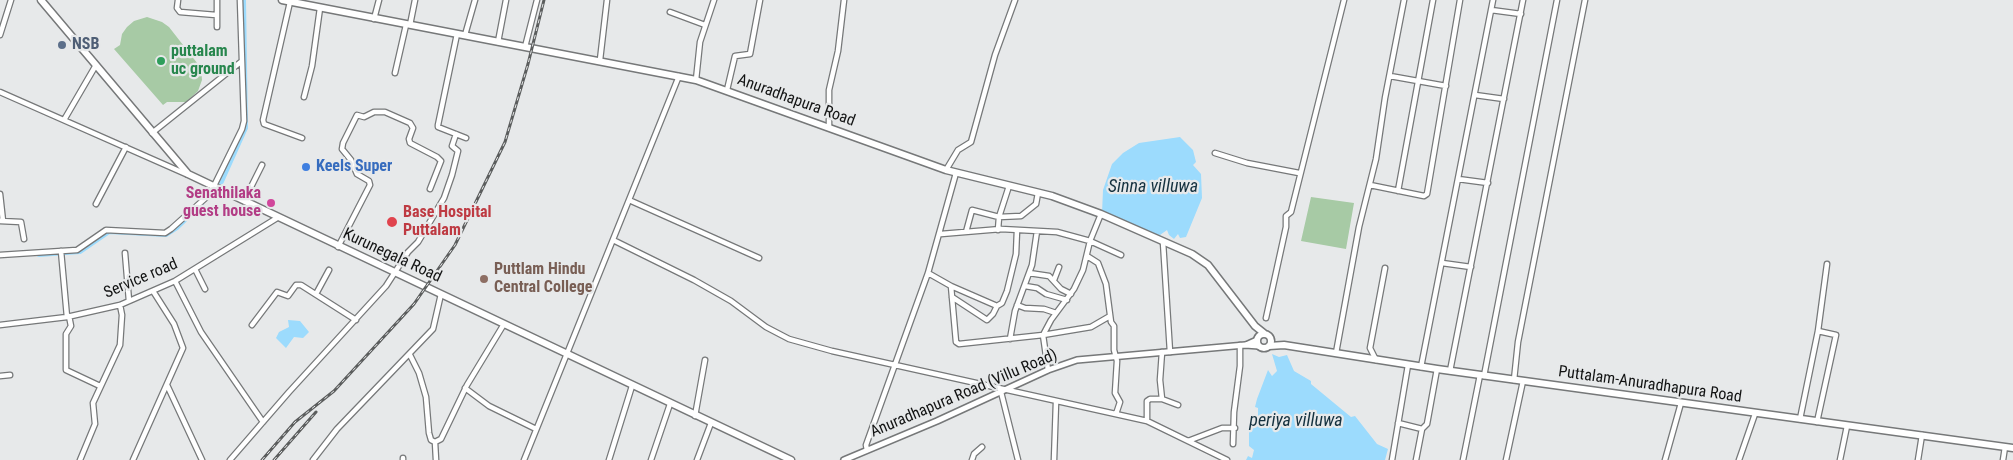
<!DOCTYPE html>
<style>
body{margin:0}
canvas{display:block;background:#e7e9ea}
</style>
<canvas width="2013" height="460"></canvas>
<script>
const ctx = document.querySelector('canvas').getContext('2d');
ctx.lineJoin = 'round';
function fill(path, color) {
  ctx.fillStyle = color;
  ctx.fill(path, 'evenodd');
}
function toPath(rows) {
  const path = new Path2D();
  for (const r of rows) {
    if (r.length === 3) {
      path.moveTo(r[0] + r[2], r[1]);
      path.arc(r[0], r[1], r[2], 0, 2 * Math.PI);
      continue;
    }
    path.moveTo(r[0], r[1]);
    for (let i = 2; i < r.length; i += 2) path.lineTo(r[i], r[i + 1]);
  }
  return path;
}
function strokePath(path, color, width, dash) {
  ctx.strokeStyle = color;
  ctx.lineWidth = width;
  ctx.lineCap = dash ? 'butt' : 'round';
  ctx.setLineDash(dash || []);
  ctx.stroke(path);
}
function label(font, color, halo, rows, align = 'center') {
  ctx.font = font + ' "Roboto Condensed",sans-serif';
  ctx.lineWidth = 4.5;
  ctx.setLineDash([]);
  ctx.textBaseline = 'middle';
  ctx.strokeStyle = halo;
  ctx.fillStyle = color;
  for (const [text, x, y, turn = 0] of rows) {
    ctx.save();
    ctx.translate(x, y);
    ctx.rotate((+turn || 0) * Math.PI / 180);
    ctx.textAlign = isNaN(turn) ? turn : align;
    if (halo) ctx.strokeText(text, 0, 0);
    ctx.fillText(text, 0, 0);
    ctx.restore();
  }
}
const green = toPath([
 [147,17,162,22,169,27,201,68,202,80,198,91,186,102,167,102,163,105,114,49,120,45,122,34,127,27,134,21],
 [1311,197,1354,203,1346,249,1301,241]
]);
const water = toPath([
 [1180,137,1193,150,1196,162,1193,165,1201,174,1202,198,1186,237,1180,238,1178,234,1174,239,1169,235,1167,230,1160,235,1152,234,1102,213,1103,190,1112,164,1123,153,1139,143],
 [288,320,300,321,309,332,303,338,294,337,286,348,276,338,279,332,289,327],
 [1272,354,1279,357,1287,355,1294,371,1311,381,1311,384,1351,417,1355,416,1377,444,1388,449,1385,460,1246,460,1248,456,1252,458,1254,450,1249,446,1249,424,1258,415,1258,408,1255,407,1257,399,1268,370,1272,376,1277,371]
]);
const canal = toPath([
 [220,186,246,128,244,0],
 [39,255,80,252,109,232,166,235,177,228,202,204]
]);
const minor = toPath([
 [178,0,177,8,180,12,216,15],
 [217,0,217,27],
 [290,2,263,120,264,124,302,138],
 [1491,10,1521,14],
 [670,12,705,25],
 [374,19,379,0],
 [410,25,415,0],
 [457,34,438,125,438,127,466,138],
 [0,35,11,0],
 [465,35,475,0],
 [498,42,506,0],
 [525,47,537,0],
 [600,60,607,0],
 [395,73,406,25],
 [1390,76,1446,86],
 [696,80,700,42,714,0],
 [727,90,735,56,750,54,760,0],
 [0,92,186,174],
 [1475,95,1504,99],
 [304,97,312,66,320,8],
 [64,120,96,65],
 [829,127,829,90,838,51,844,0],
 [152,133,242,61,240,0],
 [1215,153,1247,163,1299,173],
 [946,170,958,150,971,142,995,55,1015,0],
 [1458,179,1488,183],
 [1370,185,1424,196,1427,194,1460,0],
 [1398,191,1433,0],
 [0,194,3,221],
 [629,200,759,258],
 [244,201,262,165],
 [96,204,126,147],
 [0,221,21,222,24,239],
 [998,230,999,217,1009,186],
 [966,232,972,210,999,217,1021,216,1036,204,1038,193],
 [941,234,1001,229,1057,232,1090,241,1121,255],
 [613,240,694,280,731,301,766,327,789,339,832,351,1147,421,1227,460],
 [1163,242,1170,352],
 [338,247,370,185,369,181,357,174,351,160,342,149,343,143,357,115,364,117,374,112,385,112,410,123,413,128,409,139,410,143,437,157,441,161,430,189],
 [61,251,67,317],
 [125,253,129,301],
 [0,255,77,250,106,230,165,233,171,229,210,194,242,129,244,121,242,61],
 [1087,256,1098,263,1106,284,1111,322,1114,326,1114,350,1117,361,1115,393,1120,402,1116,414],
 [1442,263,1471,267],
 [195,269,205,289],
 [928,273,951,286,956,342,959,344,1043,335,1091,327,1110,316],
 [1029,273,1049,276,1061,289,1071,294],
 [1054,280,1059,267],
 [175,281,201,332,263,422],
 [951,286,997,306],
 [1025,286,1037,288,1046,294,1067,300],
 [316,294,329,270],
 [952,297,987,320,993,314,997,306,1002,303,1007,291,1016,254,1017,230],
 [1017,305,1025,308,1044,309,1056,313],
 [69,316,71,326,66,334,66,370,100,386],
 [1266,318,1286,227,1286,216,1291,212,1344,0],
 [0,325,67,317,120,305,175,281,277,218],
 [252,325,277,292,288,296,296,285,301,285,356,320],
 [1010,339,1015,311,1032,265,1037,231],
 [1336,353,1359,227,1376,159,1385,98,1404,0],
 [410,355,419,373,426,397,429,433,431,440,435,442],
 [1376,360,1370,348,1385,268],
 [1421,367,1493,0],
 [1048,370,1043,335,1051,320,1074,289,1083,270,1090,241,1101,214],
 [1450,371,1523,0],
 [0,376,10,375],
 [1484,376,1557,0],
 [1514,380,1518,342,1585,0],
 [167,385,202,460],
 [465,388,489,406,536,429],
 [1001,392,1018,460],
 [1162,399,1178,405],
 [695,416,705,360],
 [1800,419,1818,331,1827,264],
 [1147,421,1147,401,1150,399,1162,399,1160,380,1162,352],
 [1817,422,1836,335,1818,331],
 [1398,423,1422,429,1427,424,1437,369],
 [1188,441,1222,428,1235,428],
 [1233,444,1234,412,1240,366,1240,345],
 [867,450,866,445,928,273,956,173],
 [80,460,95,424,93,403,120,345,122,315,120,305],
 [133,460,183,348,174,324,153,291],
 [230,460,289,392,386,286,408,252,418,242,444,198,452,175,458,151,452,146,456,134],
 [313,460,337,429,433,329,441,294],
 [403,460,403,458],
 [436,460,435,442,441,439,467,385,504,324],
 [524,460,679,76],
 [609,460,632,386],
 [651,460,670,404],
 [697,460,711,423],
 [972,460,974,454,982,447],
 [1054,460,1056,402],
 [1392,460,1408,365],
 [1416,460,1422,429],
 [1463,460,1480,375],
 [1506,460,1523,381],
 [1665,460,1681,403],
 [1739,460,1755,414],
 [1840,460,1847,426],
 [1918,460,1922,435],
 [2003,460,2005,447]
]);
const major = toPath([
 [1246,345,1257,340],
 [844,460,937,421,1048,370,1077,360,1245,345,1259,346]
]);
const highway = toPath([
 [41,0,188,174,791,460],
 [282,0,696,80,946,170,1052,196,1101,214,1192,254,1208,265,1255,326,1265,334],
 [1264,341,7],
 [1269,346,1284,345,1437,369,2013,448]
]);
const rail = toPath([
 [262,460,295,422,334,391,414,304,455,245,505,142,528,64,544,0],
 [274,460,316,412]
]);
const markers = [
 [62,45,5,"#5c6f8a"],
 [161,61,5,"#2e9e5b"],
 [306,167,5,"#3f7fe0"],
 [271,203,5,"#d1479c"],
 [392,222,6,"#e0444e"],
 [484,279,5,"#8d6e63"]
];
const serviceNames = [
 ["NSB",72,45]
];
const leisureNames = [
 ["puttalam",171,52],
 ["uc ground",171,70]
];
const streetNames = [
 ["Anuradhapura Road",796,101,20],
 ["Kurunegala Road",392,256,25],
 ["Service road",141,279,-23],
 ["Puttalam-Anuradhapura Road",1650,385,8],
 ["Anuradhapura Road (Villu Road)",964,394,-23]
];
const shopNames = [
 ["Keels Super",316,167]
];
const hotelNames = [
 ["Senathilaka",261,194],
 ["guest house",261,212]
];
const healthNames = [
 ["Base Hospital",403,213],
 ["Puttalam",403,231]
];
const educationNames = [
 ["Puttlam Hindu",494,270],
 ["Central College",494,288]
];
const waterNames = [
 ["Sinna villuwa",1153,187],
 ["periya villuwa",1296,421]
];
fill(green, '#a7caa5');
fill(water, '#9cdbfd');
strokePath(canal, '#9cdbfd', 4);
strokePath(minor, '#767879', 7);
strokePath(major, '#767879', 8);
strokePath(highway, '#767879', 9);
strokePath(minor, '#fff', 4.5);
strokePath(major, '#fff', 5);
strokePath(highway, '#fff', 6);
strokePath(rail, '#5b5d5d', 3);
strokePath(rail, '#e7e9ea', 1, [4]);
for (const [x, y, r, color] of markers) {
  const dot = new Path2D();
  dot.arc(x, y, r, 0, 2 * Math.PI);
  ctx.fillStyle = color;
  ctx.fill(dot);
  strokePath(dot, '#e7e9ea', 2);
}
label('bold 16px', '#4e5e75', '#e7e9ea', serviceNames, 'left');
label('bold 16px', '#27864d', '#e7e9ea', leisureNames, 'left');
label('16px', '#121313', '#e7e9ea', streetNames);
label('bold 16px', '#366cbe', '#e7e9ea', shopNames, 'left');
label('bold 16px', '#b23c85', '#e7e9ea', hotelNames, 'right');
label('bold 16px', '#be3a42', '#e7e9ea', healthNames, 'left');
label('bold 16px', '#785e54', '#e7e9ea', educationNames, 'left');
label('italic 18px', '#14313f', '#e7e9ea', waterNames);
</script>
